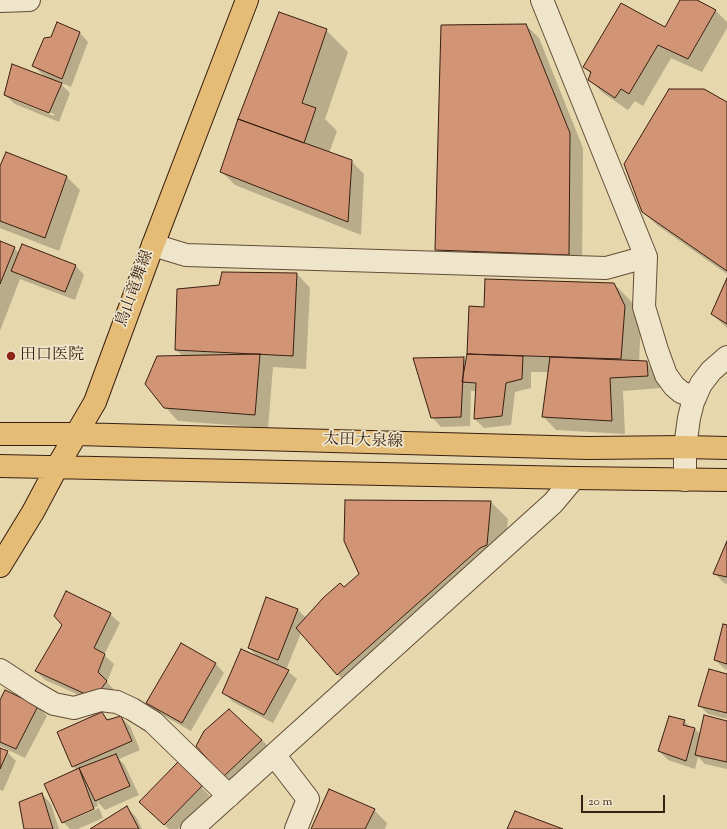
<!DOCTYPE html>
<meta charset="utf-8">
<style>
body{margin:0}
#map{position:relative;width:727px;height:829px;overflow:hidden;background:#e7d7ad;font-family:"Sorts Mill Goudy",serif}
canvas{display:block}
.scale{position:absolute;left:581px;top:795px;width:84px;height:18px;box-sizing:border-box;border:2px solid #391f11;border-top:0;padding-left:5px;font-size:12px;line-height:14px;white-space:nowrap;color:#391f11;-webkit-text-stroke:3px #efe5ca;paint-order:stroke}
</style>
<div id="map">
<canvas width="727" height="829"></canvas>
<div class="scale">20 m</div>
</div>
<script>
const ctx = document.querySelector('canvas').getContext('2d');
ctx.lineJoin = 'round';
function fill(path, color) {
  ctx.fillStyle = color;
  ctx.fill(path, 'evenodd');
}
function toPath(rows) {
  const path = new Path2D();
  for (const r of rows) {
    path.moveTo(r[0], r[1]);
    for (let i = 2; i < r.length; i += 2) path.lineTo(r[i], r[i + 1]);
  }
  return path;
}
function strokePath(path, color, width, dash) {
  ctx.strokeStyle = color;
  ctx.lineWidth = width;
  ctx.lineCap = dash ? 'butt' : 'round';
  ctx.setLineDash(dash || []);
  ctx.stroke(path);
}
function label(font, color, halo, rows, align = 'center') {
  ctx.font = font + ' "Sorts Mill Goudy","Noto Serif JP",serif';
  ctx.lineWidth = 3.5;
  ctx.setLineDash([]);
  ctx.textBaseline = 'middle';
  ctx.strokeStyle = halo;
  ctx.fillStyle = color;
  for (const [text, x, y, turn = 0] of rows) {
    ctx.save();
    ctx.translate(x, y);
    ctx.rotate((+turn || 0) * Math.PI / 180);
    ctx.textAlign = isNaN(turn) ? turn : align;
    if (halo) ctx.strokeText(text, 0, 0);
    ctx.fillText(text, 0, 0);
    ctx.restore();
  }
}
const shadow = toPath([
 [681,0,695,0,716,11,727,22,727,28,702,72,671,58,643,106,635,101,628,110,603,93,589,79,591,74,584,67,665,29],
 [526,25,539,38,583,148,582,268,450,262,436,249],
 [326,30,348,52,325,119,337,131,329,153,351,161,364,174,361,235,235,185,222,172],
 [79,32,88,42,71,87,59,82,70,93,59,122,15,104,5,95,46,78,33,65],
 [14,98,54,114,54,116,14,100],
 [727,104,727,274,657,225,643,212],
 [7,153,67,177,80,190,59,251,0,228,0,169],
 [0,243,14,248,19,253,75,265,84,275,75,300,20,279,0,331],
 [297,274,310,288,306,369,273,367,268,428,178,421,165,407,183,356,176,350,220,286],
 [727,281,727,328,712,314],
 [614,284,631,301,641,324,639,362,646,362,659,376,660,388,623,391,625,434,556,430,543,416,549,372,531,372,531,388,515,392,511,425,484,428,475,419,476,391,471,391,470,426,441,427,432,417,463,358,467,362,468,354,485,308],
 [491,502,508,519,504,562,355,691,338,675,301,633,286,670,297,679,273,723,233,702,224,693,259,658,249,648,267,598,298,610,306,618,360,574],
 [727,544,727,584,724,583,715,574],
 [66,593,110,614,120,623,104,655,114,664,107,682,115,691,104,706,45,680,36,671,63,625],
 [727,626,727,670,725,669,715,660],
 [215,663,224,673,191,731,157,712,148,703],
 [727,675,727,719,708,714,699,705],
 [0,703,38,707,47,716,25,758,0,746],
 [102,714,109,721,121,717,130,726,140,750,119,759,124,764,139,795,105,810,97,801,98,806,66,820,66,822,99,808,103,818,78,829,70,829,63,822,77,770,73,766],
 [684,721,691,728,695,729,701,735,727,722,727,769,705,764,698,757,695,769,668,760,659,751],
 [262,740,271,749,233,785,224,776],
 [0,749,7,752,16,761,3,791,0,790],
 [178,764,210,796,178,829,169,829,149,811],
 [42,794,51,804,59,829,25,829],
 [127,808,136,817,142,829,92,829],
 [374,810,387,823,385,829,312,829]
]);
const building = toPath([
 [680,0,697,0,716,10,688,59,658,45,629,94,621,89,615,98,588,80,591,72,583,67,621,3,665,27,680,0],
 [279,12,327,29,302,103,316,108,304,143,238,119,279,12],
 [57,22,80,32,62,79,32,66,44,38,51,37,57,22],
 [526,24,570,133,569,255,435,250,441,25,526,24],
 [12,64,62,83,49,113,4,95,12,64],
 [669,89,704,89,727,102,727,271,642,212,624,164,669,89],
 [238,119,352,160,348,222,220,172,238,119],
 [6,152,67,176,45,238,0,221,0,166,6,152],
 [0,241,15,247,0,284,0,241],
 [22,244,76,265,65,292,11,271,22,244],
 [222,272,297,273,293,356,175,350,177,289,219,285,222,272],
 [727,278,727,324,711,314,727,278],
 [485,279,614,283,625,306,621,359,467,354,469,306,484,307,485,279],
 [260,354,255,415,164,408,145,384,157,356,260,354],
 [467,354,523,356,522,379,506,383,502,416,474,419,476,383,462,382,467,354],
 [464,357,461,417,431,418,413,358,464,357],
 [550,357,647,361,648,376,610,378,612,421,542,417,550,357],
 [345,500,491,501,487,545,480,548,337,675,296,628,323,598,340,583,344,587,359,574,344,541,345,500],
 [727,541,727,577,713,574,727,541],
 [66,591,111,613,94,648,105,654,98,672,107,681,94,698,35,671,62,625,54,616,66,591],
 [266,597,298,609,278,660,248,648,266,597],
 [723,624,727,625,727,664,714,660,723,624],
 [181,643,216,663,182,723,146,703,181,643],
 [241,649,289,670,264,715,222,693,241,649],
 [709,669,727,674,727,713,698,706,709,669],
 [5,690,38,706,16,749,0,742,0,700,5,690],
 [229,709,262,740,223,777,196,746,204,731,229,709],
 [102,712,107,720,121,716,132,741,72,767,57,732,102,712],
 [704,715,727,721,727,762,695,755,704,715],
 [669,716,685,720,683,725,695,728,686,761,658,751,669,716],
 [0,748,8,751,0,769,0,748],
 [116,754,130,786,95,801,79,768,116,754],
 [178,762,202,786,164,825,139,802,178,762],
 [79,768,94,809,62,823,44,784,79,768],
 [329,789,375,809,365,829,311,829,329,789],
 [42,793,53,829,24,829,19,802,42,793],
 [127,806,139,829,90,829,127,806],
 [515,811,563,829,507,829,515,811]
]);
const minor = toPath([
 [542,0,646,257,644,307,657,350,666,375,674,386,681,392,695,398],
 [0,1,29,0],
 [153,245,186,255,606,268,646,257],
 [685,480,685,447,689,418,693,402,701,384,711,371,727,357],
 [0,670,35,693,54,704,74,708,101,700,117,702,132,709,153,722,229,796],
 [275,756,308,799,296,829],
 [192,829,553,503,574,478]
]);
const major = toPath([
 [0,434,76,434,588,448,685,447,727,448],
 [0,466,574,478,727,480],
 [0,566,33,512,57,467,95,402,153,245,247,0]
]);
const markers = [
 [11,356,5,"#8f2418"]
];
const streetNames = [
 ["鳥山竜舞線",136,289,-70],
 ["太田大泉線",363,442,2]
];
const poiNames = [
 ["田口医院",20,356]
];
fill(shadow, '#0003');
fill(building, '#d19576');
strokePath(building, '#391f11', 1);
strokePath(minor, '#644d38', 24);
strokePath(major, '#391f11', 24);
strokePath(minor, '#efe5ca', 22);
strokePath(major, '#e4bc76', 22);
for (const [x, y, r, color] of markers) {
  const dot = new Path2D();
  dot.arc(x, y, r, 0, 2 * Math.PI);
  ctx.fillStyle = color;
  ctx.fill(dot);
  strokePath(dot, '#efe5ca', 1.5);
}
label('16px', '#391f11', '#efe5ca', streetNames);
label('16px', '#391f11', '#efe5ca', poiNames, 'left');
</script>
